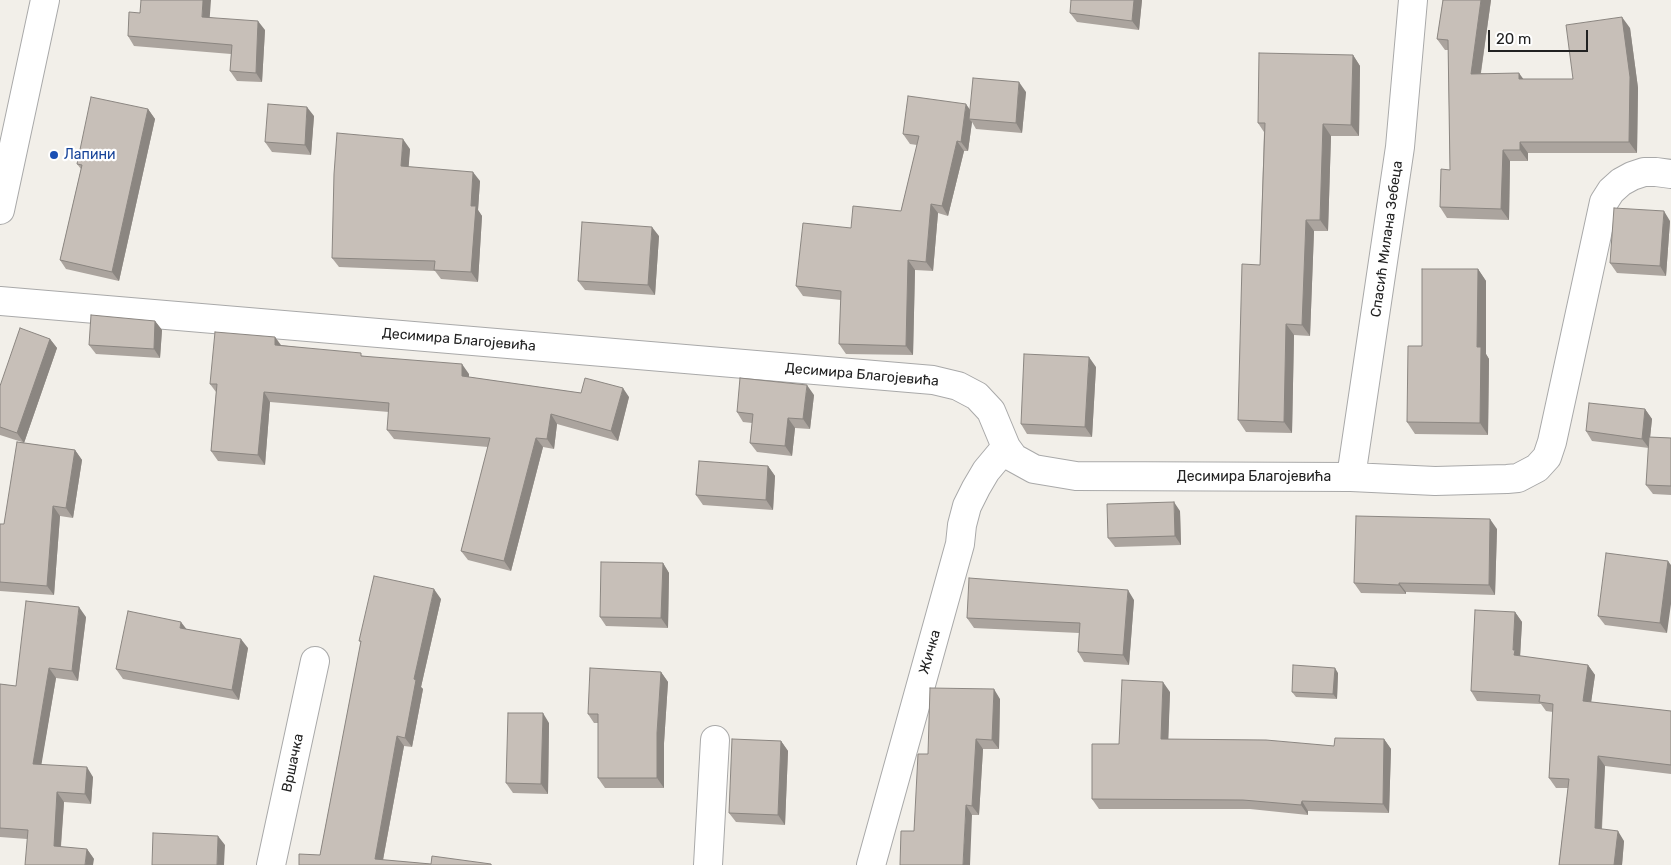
<!DOCTYPE html>
<meta charset="utf-8">
<style>
body{margin:0}
#map{position:relative;width:1671px;height:865px;overflow:hidden;background:#f2efe9;font-family:Rubik,sans-serif}
canvas{display:block}
.scale{position:absolute;left:1488px;top:30px;width:100px;height:22px;box-sizing:border-box;border:2px solid #222;border-top:0;padding-left:6px;font-size:15px;line-height:18px;white-space:nowrap;color:#222;-webkit-text-stroke:4px #fff;paint-order:stroke}
</style>
<div id="map">
<canvas width="1671" height="865"></canvas>
<div class="scale">20 m</div>
</div>
<script>
const ctx = document.querySelector('canvas').getContext('2d');
ctx.lineJoin = 'round';
function toPath(rows) {
  const path = new Path2D();
  for (const r of rows) {
    path.moveTo(r[0], r[1]);
    for (let i = 2; i < r.length; i += 2) path.lineTo(r[i], r[i + 1]);
  }
  return path;
}
function strokePath(path, color, width, dash) {
  ctx.strokeStyle = color;
  ctx.lineWidth = width;
  ctx.lineCap = dash ? 'butt' : 'round';
  ctx.setLineDash(dash || []);
  ctx.stroke(path);
}
function fill(path, color) {
  ctx.fillStyle = color;
  ctx.fill(path, 'evenodd');
}
function label(font, color, halo, rows, align = 'center') {
  ctx.font = font + ' Rubik,sans-serif';
  ctx.lineWidth = 4.5;
  ctx.setLineDash([]);
  ctx.textBaseline = 'middle';
  ctx.strokeStyle = halo;
  ctx.fillStyle = color;
  for (const [text, x, y, turn = 0] of rows) {
    ctx.save();
    ctx.translate(x, y);
    ctx.rotate((+turn || 0) * Math.PI / 180);
    ctx.textAlign = isNaN(turn) ? turn : align;
    if (halo) ctx.strokeText(text, 0, 0);
    ctx.fillText(text, 0, 0);
    ctx.restore();
  }
}
const minor = toPath([
 [0,210,45,0],
 [0,301,933,380,958,386,977,396,991,411,1006,447,1014,458,1034,469,1076,476,1351,477,1435,481,1507,479,1518,478,1537,468,1547,457,1552,442,1604,202,1611,191,1621,182,1632,176,1644,172,1656,172,1671,174],
 [1351,477,1400,147,1413,0],
 [271,865,315,661],
 [708,865,715,740],
 [871,865,960,544,962,525,967,506,976,488,986,471,1006,447]
]);
const wall = toPath([
 [1142,0,1139,30,1077,22,1070,13],
 [1443,0,1491,0,1481,73,1523,79,1573,79,1630,28,1638,88,1637,153,1528,153,1528,161,1510,161,1509,220,1447,218,1440,207,1450,170,1448,50,1445,50,1437,39],
 [209,17,265,30,262,82,237,81,230,71,231,54,134,46,128,36],
 [1353,55,1360,66,1359,136,1331,136,1328,231,1314,231,1310,336,1294,335,1292,433,1246,432,1238,420,1260,265,1264,132,1258,123],
 [1026,92,1022,133,976,129,972,122,968,151,964,151,948,216,938,213,933,271,915,270,913,355,846,354,839,344,841,300,803,296,796,286,851,228,901,211,917,145,910,144,903,134,970,110],
 [148,109,155,119,119,281,66,269,60,260,81,169,77,164],
 [314,116,311,155,272,152,265,142],
 [410,149,408,167,480,181,478,210,482,216,478,282,441,279,435,271,339,267,332,258],
 [1670,221,1666,276,1617,273,1610,263],
 [659,236,655,295,585,290,578,281],
 [1478,269,1486,281,1486,354,1489,359,1488,435,1415,434,1407,422,1422,346],
 [155,321,162,330,160,358,96,354,89,345],
 [275,337,281,345,364,356,469,374,469,377,581,393,629,397,618,441,557,424,554,449,543,447,511,571,468,560,461,551,488,447,394,439,387,430,389,412,270,402,265,465,218,461,211,451,216,392,210,384],
 [50,339,57,348,24,443,75,450,82,460,73,518,60,516,54,595,0,591,0,524,4,524,22,442,0,435,0,386],
 [1096,367,1092,437,1027,434,1021,424],
 [814,395,810,429,795,428,792,456,757,452,750,443,752,423,743,422,737,412],
 [1645,409,1652,419,1650,437,1671,438,1671,495,1653,494,1646,485,1649,448,1592,441,1586,431],
 [768,466,775,476,773,510,703,505,696,495],
 [1180,511,1181,545,1115,547,1108,538],
 [1497,529,1495,595,1406,592,1406,594,1361,593,1354,583],
 [1668,561,1667,633,1605,625,1598,616],
 [663,563,669,573,668,628,606,626,600,617],
 [441,599,421,687,423,689,412,747,404,746,383,860,431,864,491,864,492,865,299,865,320,855,361,642,359,641],
 [1134,600,1129,665,1084,662,1078,652,1079,633,974,628,967,618],
 [1515,612,1522,622,1520,656,1588,665,1595,675,1591,702,1671,711,1671,774,1605,766,1602,829,1624,841,1622,865,1559,865,1568,788,1556,788,1549,778,1553,712,1546,711,1541,704,1477,701,1471,691],
 [86,617,78,681,56,678,41,764,93,777,91,804,64,802,61,847,87,849,94,859,27,839,0,837,0,684,16,686],
 [187,629,248,648,239,700,123,679,116,669],
 [661,672,668,682,664,743,664,788,605,788,598,778,598,723,594,723,588,714],
 [1338,673,1337,699,1296,697,1292,692],
 [1170,692,1168,739,1334,746,1384,739,1391,749,1389,813,1308,811,1308,815,1250,809,1099,809,1092,799,1119,744],
 [1000,699,999,749,983,749,979,815,972,815,914,831,928,754],
 [549,723,548,794,513,793,506,783],
 [781,741,788,751,785,825,736,822,729,813]
]);
const shadedWall = toPath([
 [203,0,211,0,209,27,202,17],
 [1134,0,1142,0,1139,30,1132,21],
 [1481,0,1491,0,1479,85,1471,74],
 [1622,17,1630,28,1638,88,1637,153,1629,142],
 [258,21,265,30,262,82,256,73],
 [1353,55,1360,66,1359,136,1351,125],
 [1519,73,1527,84,1519,79],
 [1019,82,1026,92,1022,133,1016,123],
 [966,104,973,114,969,119,972,122,968,151,961,142],
 [307,107,314,116,311,155,305,145],
 [148,109,155,119,119,281,112,272],
 [1323,124,1331,136,1328,231,1320,220],
 [403,139,410,149,408,176,401,166],
 [957,141,964,151,948,216,942,206],
 [1520,142,1528,153,1528,161,1520,150],
 [1503,150,1510,161,1509,220,1501,209],
 [473,172,480,181,478,210,482,216,478,282,471,272,471,206],
 [931,204,938,213,933,271,926,262],
 [1664,211,1670,221,1666,276,1660,266],
 [1306,220,1314,231,1310,336,1302,325],
 [652,227,659,236,655,295,648,285],
 [908,260,915,270,913,355,906,346],
 [1478,269,1486,281,1486,354,1489,359,1488,435,1480,423,1477,347],
 [155,321,162,330,160,358,154,349],
 [1286,324,1294,335,1292,433,1284,422],
 [275,337,282,347,275,345],
 [50,339,57,348,24,443,17,433],
 [1089,357,1096,367,1092,437,1085,427],
 [462,364,469,374,468,386,462,376],
 [807,385,814,395,810,429,803,419],
 [623,388,629,397,618,441,611,431],
 [264,392,270,402,265,465,258,455],
 [1645,409,1652,419,1649,448,1642,439],
 [551,414,557,424,554,449,547,439],
 [788,418,795,428,792,456,785,446],
 [536,438,543,447,511,571,504,561],
 [75,450,82,460,73,518,66,508],
 [768,466,775,476,773,510,766,500],
 [1174,502,1180,511,1181,545,1175,536],
 [53,506,60,516,54,595,47,586],
 [1490,519,1497,529,1495,595,1489,585],
 [1668,561,1671,565,1671,604,1667,633,1660,623],
 [663,563,669,573,668,628,661,618],
 [1399,583,1406,592,1406,594,1399,585],
 [434,589,441,599,421,687,423,689,412,747,405,738,414,679],
 [1128,590,1134,600,1129,665,1123,655],
 [79,607,86,617,78,681,72,671],
 [1515,612,1522,622,1520,658,1514,655,1513,650],
 [181,622,188,631,180,628],
 [241,639,248,648,239,700,232,690],
 [1588,665,1595,675,1590,710,1583,701],
 [49,668,56,678,40,773,33,764],
 [1335,668,1338,673,1337,699,1333,694],
 [661,672,668,682,664,743,664,788,657,778,657,733],
 [1163,682,1170,692,1168,749,1161,739],
 [994,689,1000,699,999,749,992,740],
 [543,713,549,723,548,794,541,784],
 [397,736,404,746,382,865,375,859],
 [976,739,983,749,979,815,972,806],
 [1384,739,1391,749,1389,813,1383,804],
 [781,741,788,751,785,825,778,815],
 [1598,756,1605,766,1601,838,1595,828],
 [87,767,93,777,91,804,85,794],
 [57,792,64,802,60,856,54,846],
 [1302,801,1308,811,1308,815,1301,805],
 [966,805,972,815,970,865,963,865],
 [1618,831,1624,841,1622,865,1614,865],
 [218,836,225,845,224,865,217,865],
 [87,849,94,859,93,865,85,865]
]);
const building = toPath([
 [141,0,203,0,202,17,258,21,256,73,230,71,232,45,128,36,129,12,140,13,141,0],
 [1071,0,1134,0,1132,21,1070,13,1071,0],
 [1443,0,1481,0,1471,74,1519,73,1519,79,1573,79,1566,25,1622,17,1630,77,1629,142,1520,142,1520,150,1503,150,1501,209,1440,207,1441,169,1450,170,1448,40,1437,39,1443,0],
 [1259,53,1353,55,1351,125,1323,124,1320,220,1306,220,1302,325,1286,324,1284,422,1238,420,1242,264,1260,265,1265,123,1258,123,1259,53],
 [973,78,1019,82,1016,123,969,119,973,78],
 [908,96,966,104,961,142,957,141,942,206,931,204,926,262,908,260,906,346,839,344,841,291,796,286,803,223,851,228,853,206,901,211,919,136,903,134,908,96],
 [91,97,148,109,112,272,60,260,82,165,77,164,91,97],
 [268,104,307,107,305,145,265,142,268,104],
 [337,133,403,139,401,166,473,172,471,206,476,206,471,272,434,270,435,261,332,258,334,174,337,133],
 [1614,208,1664,211,1660,266,1610,263,1614,208],
 [582,222,652,227,648,285,578,281,582,222],
 [1422,269,1478,269,1477,347,1481,347,1480,423,1407,422,1408,346,1422,346,1422,269],
 [91,315,155,321,154,349,89,345,91,315],
 [20,328,50,339,17,433,0,427,0,386,20,328],
 [215,332,275,337,275,345,361,353,361,356,462,364,462,376,581,393,585,378,623,388,611,431,551,414,547,439,536,438,504,561,461,551,490,438,387,430,389,403,264,392,258,455,211,451,217,384,210,384,215,332],
 [1024,354,1089,357,1085,427,1021,424,1024,354],
 [740,378,807,385,803,419,788,418,785,446,750,443,753,414,737,412,740,378],
 [1589,403,1645,409,1642,439,1586,431,1589,403],
 [1649,437,1671,438,1671,486,1646,485,1649,437],
 [17,442,75,450,66,508,53,506,47,586,0,582,0,524,4,524,17,442],
 [699,461,768,466,766,500,696,495,699,461],
 [1174,502,1175,536,1108,538,1107,504,1174,502],
 [1356,516,1490,519,1489,585,1399,583,1399,585,1354,583,1356,516],
 [1606,553,1668,561,1660,623,1598,616,1606,553],
 [601,562,663,563,661,618,600,617,601,562],
 [374,576,434,589,414,679,416,680,405,738,397,736,375,859,431,864,432,856,491,864,491,865,299,865,299,854,320,855,361,641,359,641,374,576],
 [969,578,1128,590,1123,655,1078,652,1080,623,967,618,969,578],
 [26,601,79,607,72,671,49,668,33,764,87,767,85,794,57,792,54,846,87,849,85,865,25,865,28,830,0,828,0,684,16,686,26,601],
 [1475,610,1515,612,1513,650,1515,650,1514,655,1588,665,1583,701,1671,711,1671,765,1598,756,1595,828,1618,831,1614,865,1559,865,1569,779,1549,778,1553,704,1539,702,1540,695,1471,691,1475,610],
 [128,611,181,622,180,628,241,639,232,690,116,669,128,611],
 [1293,665,1335,668,1333,694,1292,692,1293,665],
 [590,668,661,672,657,733,657,778,598,778,598,714,588,714,590,668],
 [1122,680,1163,682,1161,739,1266,740,1334,746,1335,738,1384,739,1383,804,1302,801,1301,805,1243,800,1092,799,1092,744,1119,744,1122,680],
 [930,688,994,689,992,740,976,739,972,806,966,805,963,865,900,865,901,831,914,831,918,754,928,754,930,688],
 [508,713,543,713,541,784,506,783,508,713],
 [732,739,781,741,778,815,729,813,732,739],
 [153,833,218,836,217,865,152,865,153,833]
]);
const markers = [
 [54,155,5,"#1a4fb4"]
];
const transitNames = [
 ["Лапини",64,155]
];
const streetNames = [
 ["Спасић Милана Зебеца",1387,239,-82],
 ["Десимира Благојевића",459,340,5],
 ["Десимира Благојевића",862,375,5],
 ["Десимира Благојевића",1254,477],
 ["Жичка",930,652,-74],
 ["Вршачка",293,763,-78]
];
strokePath(minor, '#a9a9a9', 30);
strokePath(minor, '#fff', 28);
fill(wall, '#aba49e');
fill(shadedWall, '#8b8681');
fill(building, '#c7bfb8');
strokePath(building, '#8b8681', 1);
for (const [x, y, r, color] of markers) {
  const dot = new Path2D();
  dot.arc(x, y, r, 0, 2 * Math.PI);
  ctx.fillStyle = color;
  ctx.fill(dot);
  strokePath(dot, '#fff', 2);
}
label('14px', '#164399', '#fff', transitNames, 'left');
label('14px', '#222', '#fff', streetNames);
</script>
